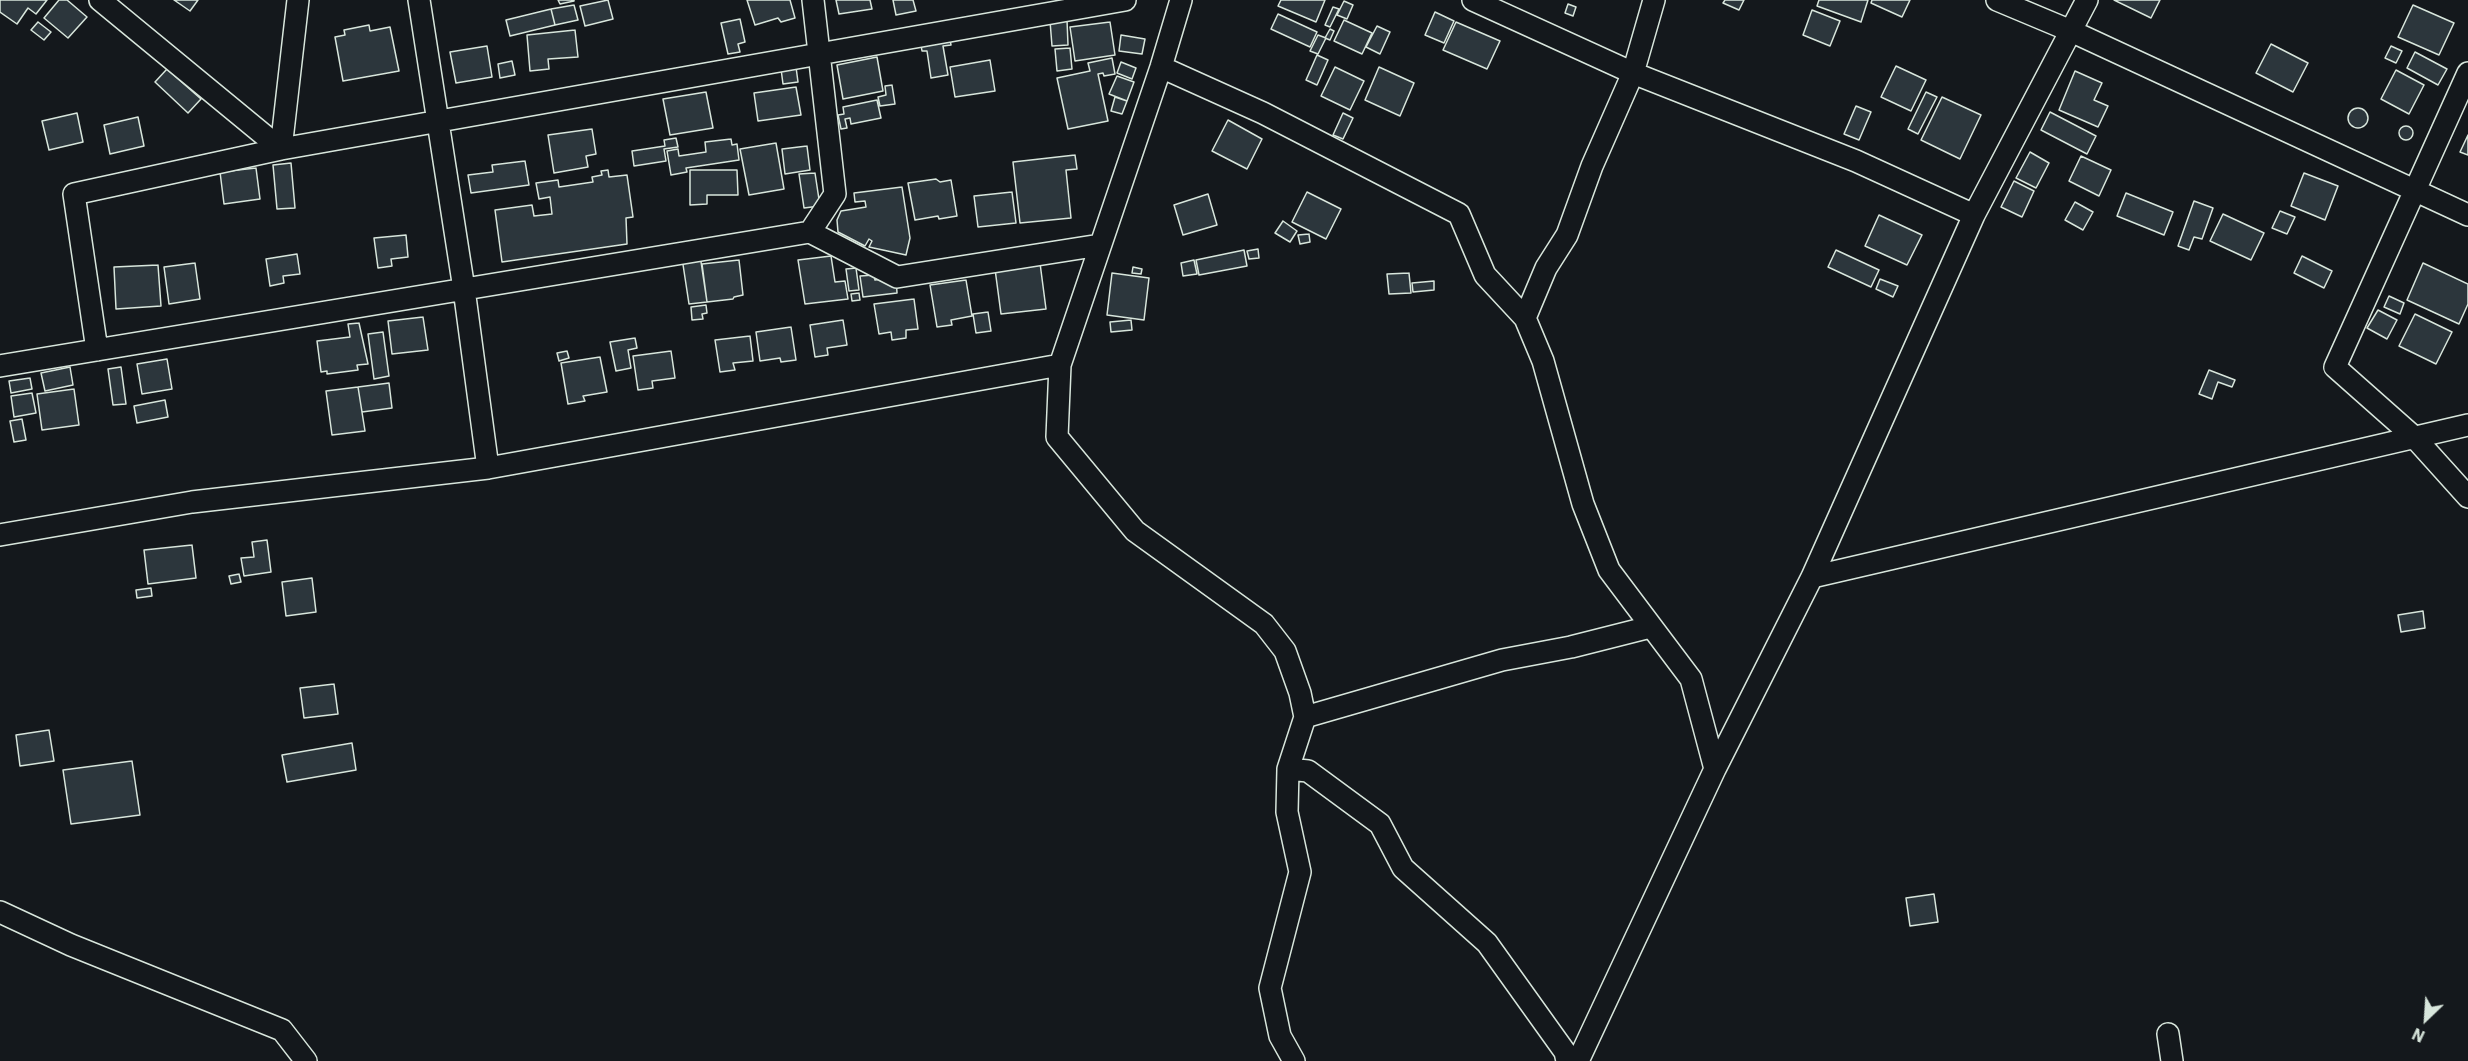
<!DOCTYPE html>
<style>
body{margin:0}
#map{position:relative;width:2468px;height:1061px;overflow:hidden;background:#14181c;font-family:"IBM Plex Sans",sans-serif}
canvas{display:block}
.north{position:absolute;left:2396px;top:989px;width:60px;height:60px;-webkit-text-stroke:4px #14181c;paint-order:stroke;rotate:205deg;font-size:16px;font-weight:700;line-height:24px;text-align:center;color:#d8e6dc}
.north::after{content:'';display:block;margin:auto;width:21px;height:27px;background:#d8e6dc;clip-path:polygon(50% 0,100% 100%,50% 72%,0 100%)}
</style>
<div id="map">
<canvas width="2468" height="1061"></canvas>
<div class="north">N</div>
</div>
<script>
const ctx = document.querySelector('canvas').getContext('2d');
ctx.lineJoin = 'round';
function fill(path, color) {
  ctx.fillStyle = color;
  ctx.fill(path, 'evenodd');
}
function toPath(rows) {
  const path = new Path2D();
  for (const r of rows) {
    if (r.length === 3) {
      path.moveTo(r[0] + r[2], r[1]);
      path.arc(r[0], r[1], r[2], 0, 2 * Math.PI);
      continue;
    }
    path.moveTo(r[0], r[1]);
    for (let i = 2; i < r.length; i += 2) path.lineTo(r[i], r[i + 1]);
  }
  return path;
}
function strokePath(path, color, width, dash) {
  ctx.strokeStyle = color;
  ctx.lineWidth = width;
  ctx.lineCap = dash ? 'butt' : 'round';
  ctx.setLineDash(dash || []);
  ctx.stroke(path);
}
const building = toPath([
 [0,0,47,0,36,14,28,8,17,24,0,12,0,0],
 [59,0,67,0,87,17,68,38,44,18,59,0],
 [174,0,198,0,190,11,174,0],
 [558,0,574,0,574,1,560,4,558,0],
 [608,0,613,19,585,26,580,6,608,0],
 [747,0,790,0,795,18,781,22,778,18,755,25,747,0],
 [836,0,870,0,872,9,839,14,836,0],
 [893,0,913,0,916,11,896,15,893,0],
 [1281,0,1325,0,1316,22,1278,6,1281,0],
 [1725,0,1744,0,1739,10,1723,3,1725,0],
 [1819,0,1868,0,1861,22,1817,6,1819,0],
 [1872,0,1910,0,1902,17,1871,3,1872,0],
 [2114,0,2160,0,2151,18,2114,0],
 [1344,1,1353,5,1347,19,1337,15,1344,1],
 [1568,4,1576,7,1573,16,1565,13,1568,4],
 [574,5,578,20,555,25,551,9,574,5],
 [2413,5,2454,23,2439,55,2398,37,2413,5],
 [1333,7,1339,9,1330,27,1325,25,1333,7],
 [551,9,555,25,510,36,506,20,551,9],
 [1812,10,1840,21,1830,46,1803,35,1812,10],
 [1435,12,1454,21,1444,43,1425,35,1435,12],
 [1278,14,1317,32,1310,47,1271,29,1278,14],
 [740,19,745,42,738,44,740,52,728,54,721,23,740,19],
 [1067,20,1068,45,1052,46,1050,21,1067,20],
 [1344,20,1372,33,1362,54,1334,41,1344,20],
 [38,22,51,32,44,40,31,30,38,22],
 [1110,22,1115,55,1075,61,1070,27,1110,22],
 [1456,22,1500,41,1487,69,1443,50,1456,22],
 [369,25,370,31,390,27,399,71,343,81,335,37,345,35,344,30,369,25],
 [1377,26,1390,32,1380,54,1366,47,1377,26],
 [1330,29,1334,31,1330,40,1325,38,1330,29],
 [575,30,578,57,548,59,549,69,530,71,527,35,575,30],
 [949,35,951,45,943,46,948,75,931,78,927,51,922,51,920,39,949,35],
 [1121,35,1145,39,1142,54,1119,51,1121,35],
 [1318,35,1326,38,1318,54,1310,51,1318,35],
 [2271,44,2308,63,2293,92,2256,73,2271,44],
 [487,46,492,77,456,83,450,52,487,46],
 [2391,46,2402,51,2396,63,2385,58,2391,46],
 [1070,48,1072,69,1057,71,1055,49,1070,48],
 [2415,52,2447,69,2438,85,2407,68,2415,52],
 [1317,55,1328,60,1317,85,1306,80,1317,55],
 [877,57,883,91,843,99,837,65,877,57],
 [1112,58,1115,74,1104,76,1103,73,1098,74,1108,121,1068,129,1057,78,1090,71,1088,63,1112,58],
 [990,60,995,91,955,97,950,67,990,60],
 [512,61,515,75,500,78,498,64,512,61],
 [1121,62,1136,68,1132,79,1117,73,1121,62],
 [1896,66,1926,80,1911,111,1881,97,1896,66],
 [796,67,798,82,783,84,781,69,796,67],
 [1335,67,1364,81,1350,110,1321,96,1335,67],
 [1379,67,1414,83,1400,116,1365,100,1379,67],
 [167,69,201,99,188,113,155,82,167,69],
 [2396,70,2424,85,2409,114,2381,99,2396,70],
 [2075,71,2102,83,2094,100,2108,106,2098,127,2059,110,2075,71],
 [1117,76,1134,82,1127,101,1109,94,1117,76],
 [892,85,895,104,880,106,878,97,886,95,885,86,892,85],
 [796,87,801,115,758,121,754,93,796,87],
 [706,92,713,128,670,135,663,99,706,92],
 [1926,92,1937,97,1918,134,1908,129,1926,92],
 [1115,97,1127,101,1122,114,1111,111,1115,97],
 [1942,97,1981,115,1960,159,1921,140,1942,97],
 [877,100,881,118,851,124,850,118,845,119,847,128,841,129,838,115,844,114,843,107,877,100],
 [1856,106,1871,112,1859,140,1844,134,1856,106],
 [2358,118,10],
 [2050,112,2096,136,2087,154,2041,130,2050,112],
 [77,113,83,142,49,150,42,121,77,113],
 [1343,113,1353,118,1343,139,1333,135,1343,113],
 [138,117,144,146,110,154,104,125,138,117],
 [1228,120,1262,139,1247,169,1212,151,1228,120],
 [2406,133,7],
 [592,129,596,154,586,156,588,167,554,173,548,135,592,129],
 [2468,135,2468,155,2460,152,2468,135],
 [676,138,678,147,664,149,666,161,634,166,632,151,665,146,664,140,676,138],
 [731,139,732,145,737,144,739,160,686,168,687,172,671,175,667,151,678,149,679,156,706,152,705,142,731,139],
 [776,143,784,189,749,195,740,149,776,143],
 [807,146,810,170,785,174,782,149,807,146],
 [2030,152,2049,163,2036,188,2016,178,2030,152],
 [1075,155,1077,169,1066,170,1071,218,1020,223,1013,162,1075,155],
 [2081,156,2111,170,2099,196,2069,181,2081,156],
 [525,161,529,185,471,193,468,175,493,172,492,165,525,161],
 [291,163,295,208,277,209,273,165,291,163],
 [256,168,260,199,224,204,220,172,256,168],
 [608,170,609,177,627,175,633,217,626,218,627,244,502,262,495,210,532,205,534,216,552,214,550,197,539,199,536,183,558,180,559,187,593,182,592,177,602,175,601,171,608,170],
 [690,170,737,170,738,195,707,195,707,204,690,205,690,170],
 [815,173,820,206,804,208,799,174,815,173],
 [2304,173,2338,186,2325,220,2291,206,2304,173],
 [936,179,940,182,951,180,957,216,939,219,938,216,915,220,908,183,936,179],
 [2014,181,2034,191,2022,217,2001,207,2014,181],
 [902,187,910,238,906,255,869,247,872,241,869,239,865,246,838,232,837,220,841,211,866,207,865,201,855,202,854,193,902,187],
 [1012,192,1016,223,978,227,974,196,1012,192],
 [1307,192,1341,209,1326,239,1292,222,1307,192],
 [2126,193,2173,212,2164,235,2117,216,2126,193],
 [1208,194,1217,225,1183,235,1174,205,1208,194],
 [2194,201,2213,208,2202,239,2194,237,2189,250,2178,246,2194,201],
 [2075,202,2093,212,2083,230,2065,220,2075,202],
 [2280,211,2295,217,2287,234,2272,228,2280,211],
 [2223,214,2264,233,2251,260,2210,241,2223,214],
 [1879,215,1922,235,1907,265,1865,246,1879,215],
 [1283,221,1297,231,1290,242,1275,233,1283,221],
 [1309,234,1310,242,1300,244,1298,235,1309,234],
 [406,235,408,257,391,259,392,266,378,268,374,238,406,235],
 [1258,249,1259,258,1249,259,1247,251,1258,249],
 [1244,250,1247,266,1199,275,1196,260,1244,250],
 [1836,250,1879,270,1871,287,1828,267,1836,250],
 [297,254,300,274,283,276,284,283,270,286,266,259,297,254],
 [700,255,707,302,689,304,682,258,700,255],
 [831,256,835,282,845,281,848,299,805,304,798,260,831,256],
 [2302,256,2332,271,2324,288,2294,273,2302,256],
 [739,260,743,295,734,297,733,299,707,302,702,264,739,260],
 [1194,260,1197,274,1183,276,1181,263,1194,260],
 [195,263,200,299,169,304,164,267,195,263],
 [1040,263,1046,309,1001,314,995,269,1040,263],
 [2423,263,2468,284,2468,304,2459,324,2407,300,2423,263],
 [158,265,161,306,116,309,114,267,158,265],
 [1133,267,1142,269,1141,274,1132,273,1133,267],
 [856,268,859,290,849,291,846,269,856,268],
 [1112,273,1149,278,1144,320,1107,315,1112,273],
 [1409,273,1411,293,1389,294,1387,274,1409,273],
 [874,275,875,280,896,277,897,293,863,297,860,276,874,275],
 [1880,279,1898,286,1893,297,1876,289,1880,279],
 [966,280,972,316,951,320,952,325,937,327,930,285,966,280],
 [1434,281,1434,290,1413,292,1412,283,1434,281],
 [859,293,860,300,852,301,851,294,859,293],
 [2389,296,2404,303,2400,314,2384,307,2389,296],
 [914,299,918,329,906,330,906,338,892,340,891,332,879,334,874,304,914,299],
 [706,305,707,313,702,314,703,319,692,320,691,307,706,305],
 [2378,310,2397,320,2387,339,2367,328,2378,310],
 [988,312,991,331,976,333,973,314,988,312],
 [2415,314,2452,332,2436,364,2399,346,2415,314],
 [423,317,428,350,392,354,388,321,423,317],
 [843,320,847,345,827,348,828,355,815,357,810,325,843,320],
 [1131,320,1132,330,1111,332,1110,322,1131,320],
 [359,323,368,364,357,365,358,370,327,374,327,371,321,372,317,341,350,337,348,324,359,323],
 [791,327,796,360,781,362,780,358,760,361,756,332,791,327],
 [383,332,389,376,374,379,368,334,383,332],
 [750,336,753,361,733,363,735,370,720,372,715,340,750,336],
 [635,338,637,348,628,350,631,368,616,371,610,342,635,338],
 [567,351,569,358,559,361,557,353,567,351],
 [671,351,675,378,652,381,653,388,638,390,633,356,671,351],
 [600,357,607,392,583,396,585,401,568,404,561,363,600,357],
 [167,359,172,389,142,394,137,364,167,359],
 [70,367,73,385,45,391,41,373,70,367],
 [121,367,126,404,113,405,108,369,121,367],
 [2209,370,2235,380,2232,387,2218,382,2212,399,2199,394,2209,370],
 [30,378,32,389,11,393,9,381,30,378],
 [389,383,392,408,362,412,358,387,389,383],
 [358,387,365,431,332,435,326,391,358,387],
 [74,389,79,425,42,430,37,394,74,389],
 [32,393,36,413,14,417,11,396,32,393],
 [165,400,168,417,137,423,134,406,165,400],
 [22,419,26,440,14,442,10,421,22,419],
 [267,540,271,572,244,576,241,558,254,557,252,542,267,540],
 [192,545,196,578,148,584,144,550,192,545],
 [239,574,241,582,231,584,229,576,239,574],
 [312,578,316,612,286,616,282,582,312,578],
 [151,588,152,596,137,598,136,590,151,588],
 [2423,611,2425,628,2401,632,2398,615,2423,611],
 [334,684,338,714,304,718,300,688,334,684],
 [49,730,54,761,20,766,16,735,49,730],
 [352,743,356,770,287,782,282,755,352,743],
 [132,761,140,815,71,824,63,770,132,761],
 [1934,894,1938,922,1910,926,1906,898,1934,894]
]);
const minor = toPath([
 [100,0,281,149],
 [419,0,464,289,488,468],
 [1181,0,1161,67,1060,365,1057,437,1135,531,1264,624,1285,651,1300,693,1305,717],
 [1473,0,1633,73,1856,161,1974,215],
 [1997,0,2071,31,2468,215],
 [1161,67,1263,113,1459,214,1485,275,1525,318,1543,361,1583,504,1609,570,1691,679,1715,769],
 [2468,73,2335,367,2414,437,2468,497],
 [281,149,298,0],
 [810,232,835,194,813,0],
 [1525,318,1546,268,1567,235,1592,166,1633,73,1654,0],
 [97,350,74,194,281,149,1125,0],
 [0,366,810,232,897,277,1100,245],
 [0,535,192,502,488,468,1060,365],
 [1812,577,2468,425],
 [1288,769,1308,771,1380,824,1403,868,1487,943,1565,1052,1567,1061],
 [0,912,71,945,282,1030,306,1061],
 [2168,1034,2172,1061],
 [1294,1061,1280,1036,1270,988,1300,872,1287,812,1288,769,1305,717,1502,660,1571,647,1650,627],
 [1578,1061,1715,769,1812,577,1974,215,2087,0]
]);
fill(building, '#2c363c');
strokePath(building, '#d8e6dc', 1.5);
strokePath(minor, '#d8e6dc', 24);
strokePath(minor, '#14181c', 21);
</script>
